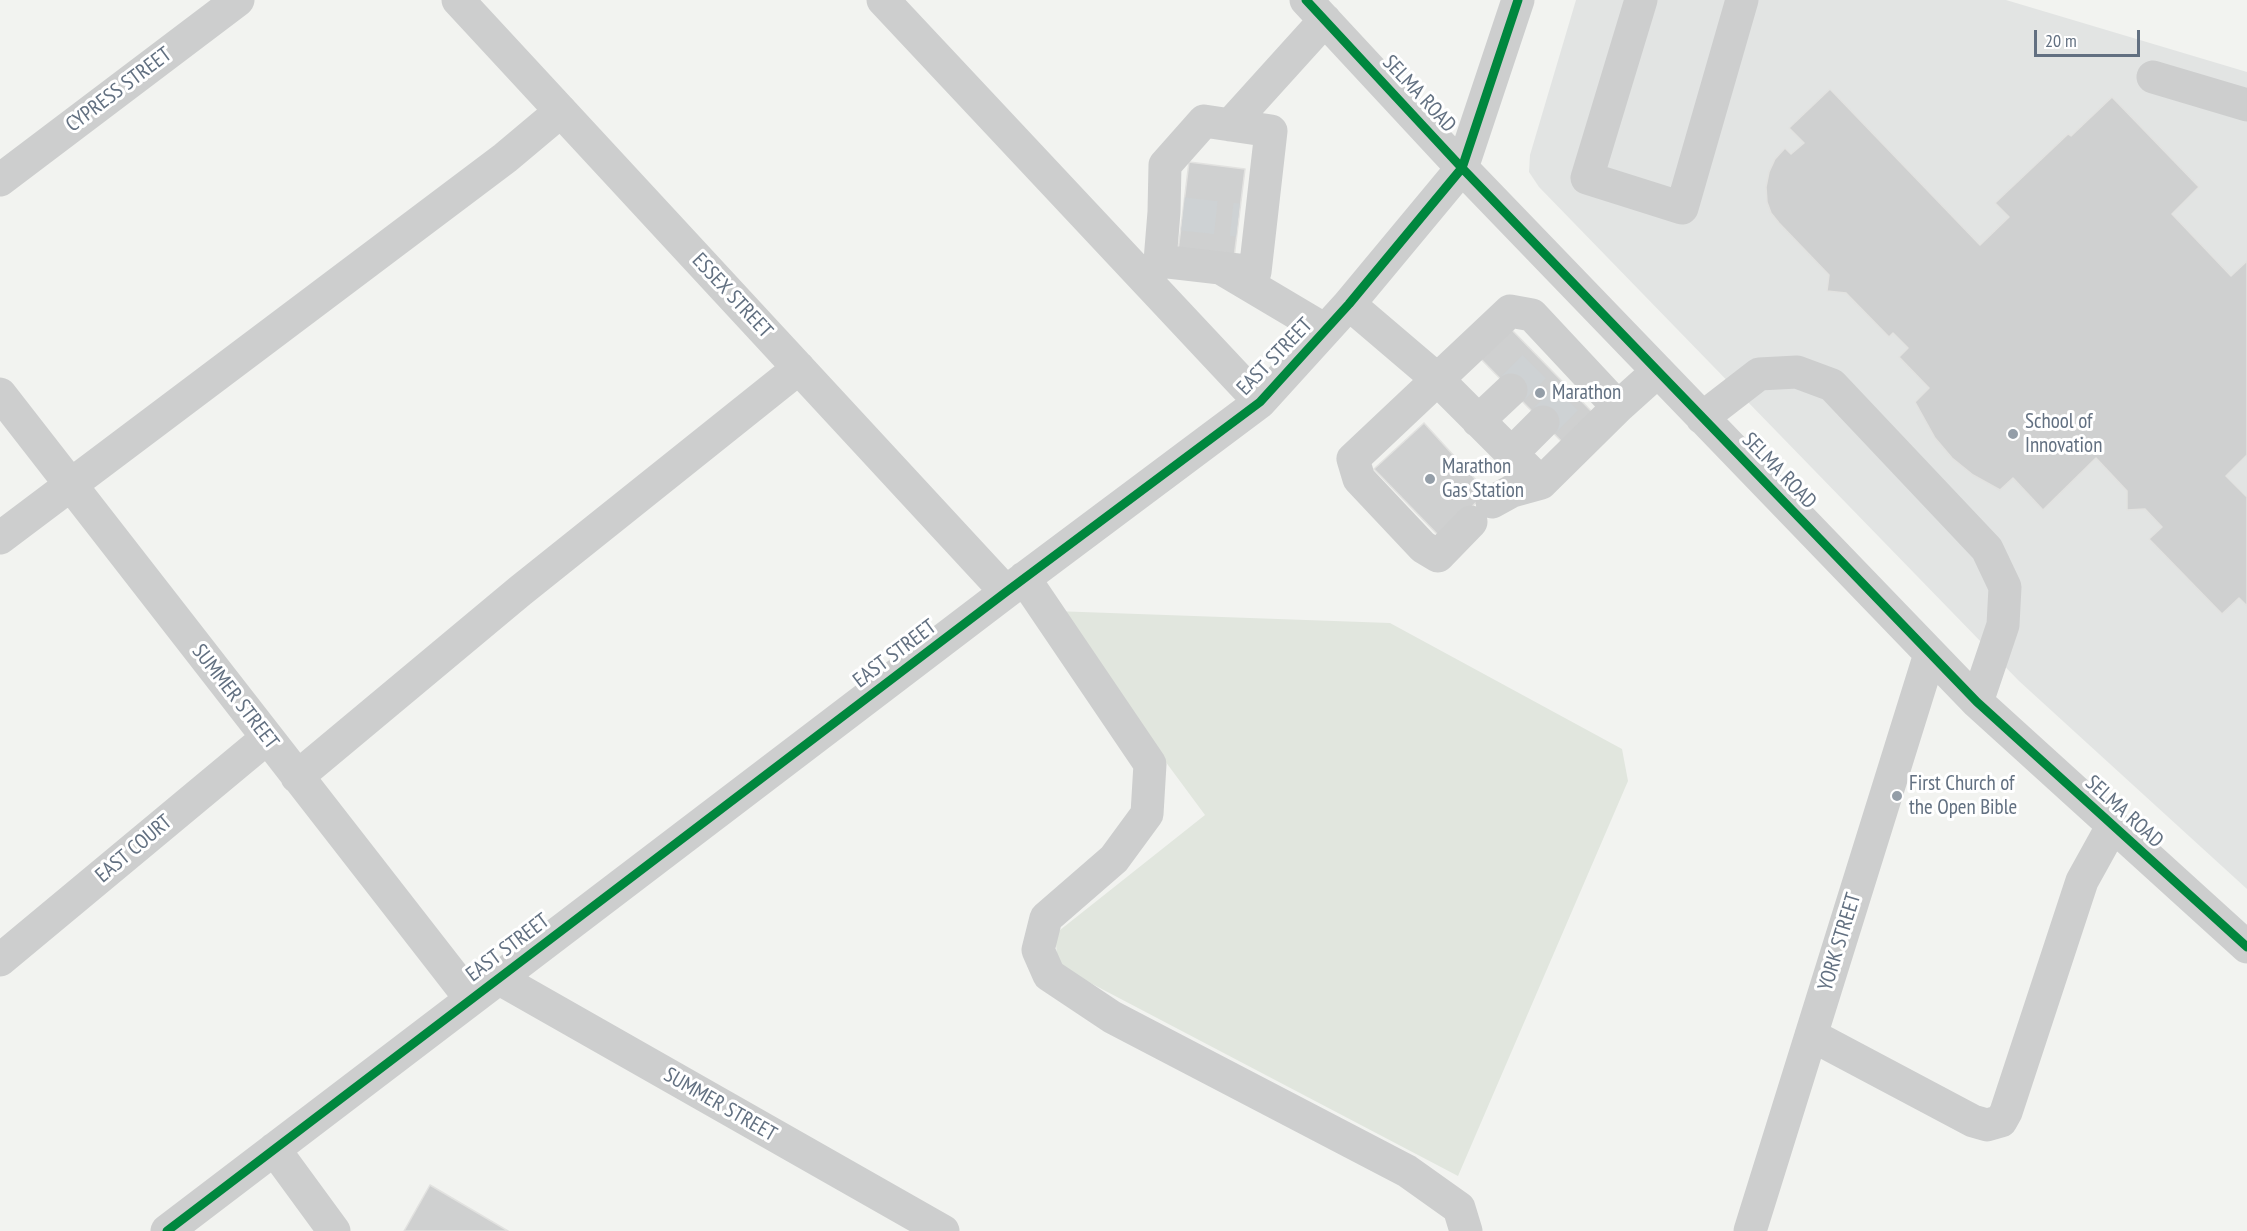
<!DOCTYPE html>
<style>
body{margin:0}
#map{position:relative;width:2247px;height:1231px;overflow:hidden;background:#f2f3f0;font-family:"PT Sans Narrow",sans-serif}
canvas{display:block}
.scale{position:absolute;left:2034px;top:30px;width:106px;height:27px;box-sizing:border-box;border:3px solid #627081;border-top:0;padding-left:8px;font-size:18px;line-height:21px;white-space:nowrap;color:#627081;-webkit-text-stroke:4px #fff;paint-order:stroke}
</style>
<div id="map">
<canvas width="2247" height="1231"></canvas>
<div class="scale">20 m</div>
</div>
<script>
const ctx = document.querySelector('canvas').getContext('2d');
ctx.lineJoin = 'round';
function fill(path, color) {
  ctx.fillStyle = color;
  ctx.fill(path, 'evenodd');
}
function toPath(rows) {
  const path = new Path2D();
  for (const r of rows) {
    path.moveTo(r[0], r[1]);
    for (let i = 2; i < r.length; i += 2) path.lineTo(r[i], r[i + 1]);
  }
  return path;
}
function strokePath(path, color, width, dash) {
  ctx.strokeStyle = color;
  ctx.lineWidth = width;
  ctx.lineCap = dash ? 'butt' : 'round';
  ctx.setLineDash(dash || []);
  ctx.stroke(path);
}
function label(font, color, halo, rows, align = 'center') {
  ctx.font = font + ' "PT Sans Narrow",sans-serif';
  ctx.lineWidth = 6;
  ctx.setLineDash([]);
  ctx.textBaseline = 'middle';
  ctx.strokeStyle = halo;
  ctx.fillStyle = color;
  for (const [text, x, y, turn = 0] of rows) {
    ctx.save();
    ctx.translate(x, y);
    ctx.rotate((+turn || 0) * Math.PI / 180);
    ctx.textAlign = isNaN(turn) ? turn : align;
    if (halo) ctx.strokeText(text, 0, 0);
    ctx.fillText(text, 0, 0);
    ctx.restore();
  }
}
const built = toPath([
 [1576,0,2006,0,2247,72,2247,889,2019,681,1539,187,1529,172,1530,155]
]);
const green = toPath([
 [1054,611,1390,623,1622,749,1628,781,1458,1176,1058,966,1055,934,1205,815]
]);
const building = toPath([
 [1830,89,1980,245,2009,217,1995,203,2068,134,2071,136,2112,97,2199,187,2172,214,2231,276,2247,261,2247,455,2226,476,2247,497,2247,606,2239,598,2222,614,2149,539,2162,527,2145,509,2127,510,2127,491,2096,458,2043,510,2013,478,2000,490,1973,475,1952,458,1935,438,1915,402,1929,388,1899,357,1908,348,1893,333,1889,337,1846,293,1827,291,1829,275,1779,223,1771,213,1767,202,1766,187,1769,172,1775,159,1785,148,1791,154,1804,143,1789,128,1830,89],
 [1189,162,1245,169,1234,258,1178,251,1189,162],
 [1508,326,1597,417,1567,447,1478,356,1508,326],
 [1424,423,1487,492,1440,537,1374,469,1424,423],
 [430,1185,508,1231,404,1231,430,1185]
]);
const minorTunnel = toPath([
 [1183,214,1238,220],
 [1511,390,1541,360],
 [1543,422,1573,392]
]);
const minor = toPath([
 [458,0,1006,592],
 [883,0,1260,402],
 [1306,0,1462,168,1977,702,2247,947],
 [1641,0,1587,178,1682,208,1742,0],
 [2153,77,2247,105],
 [1204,121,1271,131,1255,272,1160,261,1164,212,1165,165,1204,121],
 [1230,125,1325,20],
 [0,180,238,0],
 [1224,270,1325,330],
 [1349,304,1437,379,1541,483],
 [0,394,471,999],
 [1702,418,1759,374,1797,372,1832,385,1987,549,2005,587,2003,625,1977,702],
 [1478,421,1511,390],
 [1512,453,1543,422],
 [1492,502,1512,491,1541,483,1618,407,1658,371],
 [1471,522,1438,556,1423,547,1359,479,1353,459,1510,311,1532,315,1618,407],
 [0,538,505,158,561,111],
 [1024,578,1150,764,1147,814,1114,859,1046,918,1038,950,1049,975,1112,1017,1407,1171,1459,1208,1466,1231],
 [297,777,520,591,799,368],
 [0,960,267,738],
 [498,978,943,1231],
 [1811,1035,1973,1121,1987,1125,2001,1121,2006,1112,2082,881,2113,825],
 [274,1149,334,1231],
 [167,1231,1006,592,1260,402,1349,304,1462,168,1518,0],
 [1750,1231,1930,654]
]);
const cycleway = toPath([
 [1306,0,1462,168,1977,702,2247,947],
 [167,1231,1006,592,1260,402,1349,304,1462,168,1518,0]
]);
const markers = [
 [1540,393,6,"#949ea8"],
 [2013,434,6,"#949ea8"],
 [1430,479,6,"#949ea8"],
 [1897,796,6,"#949ea8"]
];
const streetNames = [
 ["CYPRESS STREET",119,90,-37],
 ["SELMA ROAD",1419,94,47],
 ["ESSEX STREET",732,296,47],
 ["EAST STREET",1275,357,-46],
 ["SELMA ROAD",1779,471,46],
 ["EAST STREET",895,654,-37],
 ["SUMMER STREET",235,697,52],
 ["SELMA ROAD",2124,812,42],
 ["EAST COURT",134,849,-40],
 ["YORK STREET",1840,942,-73],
 ["EAST STREET",508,948,-37],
 ["SUMMER STREET",720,1105,30]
];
const poiNames = [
 ["Marathon",1552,393],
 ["School of",2025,422],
 ["Innovation",2025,446],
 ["Marathon",1442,467],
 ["Gas Station",1442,491],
 ["First Church of",1909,784],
 ["the Open Bible",1909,808]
];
fill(built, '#e2e4e3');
fill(green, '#e1e6de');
fill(building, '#cfd0d0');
strokePath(building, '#e2e2e0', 1.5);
strokePath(minorTunnel, '#ced2d4', 33, [33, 16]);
strokePath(minor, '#cdcece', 33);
strokePath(cycleway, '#00873e', 9);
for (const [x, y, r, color] of markers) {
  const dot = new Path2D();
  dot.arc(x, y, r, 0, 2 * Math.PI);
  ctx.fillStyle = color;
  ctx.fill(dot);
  strokePath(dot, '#fff', 2);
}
label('21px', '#627081', '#fff', streetNames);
label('21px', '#627081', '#fff', poiNames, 'left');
</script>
